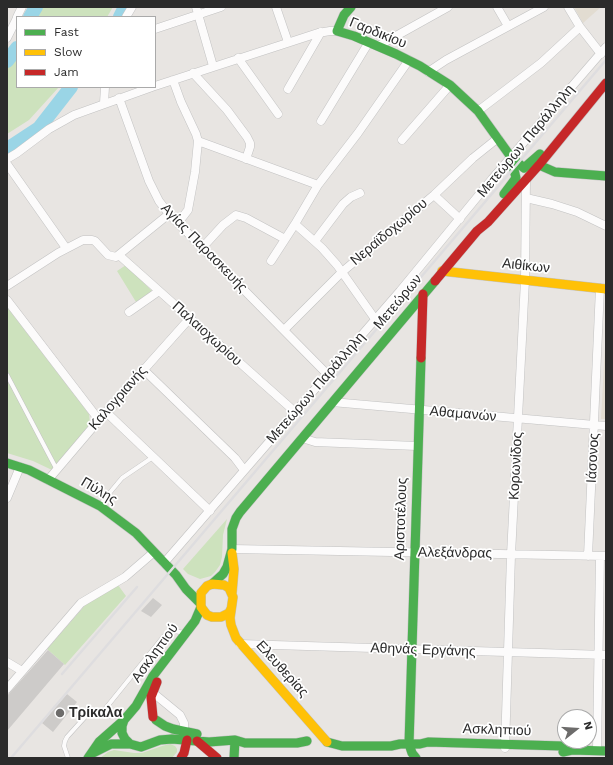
<!DOCTYPE html>
<meta charset="utf-8">
<style>
body{margin:0}
#map{position:relative;width:613px;height:765px;overflow:hidden;background:#e8e5e2;font-family:"Work Sans",sans-serif}
canvas{display:block}
.frame{position:absolute;inset:0;border:8px solid #2b2b2b;pointer-events:none}
.legend{position:absolute;left:16px;top:16px;width:140px;height:72px;box-sizing:border-box;background:#fff;border:1px solid #aaa;margin:0;padding:5px 7px;list-style:none;font-size:12px;color:#2b2b2b}
.legend li{display:flex;align-items:center;gap:8px;height:20px}
.legend b{width:20px;border:1px solid #aaa}
.north{position:absolute;left:557px;top:709px;width:40px;height:40px;box-sizing:border-box;background:#fff;border:1px solid #aaa;border-radius:50%;rotate:73deg;font-size:11px;font-weight:700;line-height:16px;text-align:center;color:#2b2b2b}
.north::after{content:'';display:block;margin:auto;width:14px;height:18px;background:#6d6c6b;clip-path:polygon(50% 0,100% 100%,50% 72%,0 100%)}
</style>
<div id="map">
<canvas width="613" height="765"></canvas>
<div class="frame"></div>
<ul class="legend">
<li><b style="height:5px;background:#4caf50"></b>Fast</li>
<li><b style="height:5px;background:#ffc107"></b>Slow</li>
<li><b style="height:5px;background:#c62828"></b>Jam</li>
</ul>
<div class="north">N</div>
</div>
<script>
const ctx = document.querySelector('canvas').getContext('2d');
ctx.lineJoin = 'round';
function fill(path, color) {
  ctx.fillStyle = color;
  ctx.fill(path, 'evenodd');
}
function toPath(rows) {
  const path = new Path2D();
  for (const r of rows) {
    path.moveTo(r[0], r[1]);
    for (let i = 2; i < r.length; i += 2) path.lineTo(r[i], r[i + 1]);
  }
  return path;
}
function strokePath(path, color, width, dash) {
  ctx.strokeStyle = color;
  ctx.lineWidth = width;
  ctx.lineCap = dash ? 'butt' : 'round';
  ctx.setLineDash(dash || []);
  ctx.stroke(path);
}
function label(font, color, halo, rows, align = 'center') {
  ctx.font = font + ' "Work Sans",sans-serif';
  ctx.lineWidth = 3.5;
  ctx.setLineDash([]);
  ctx.textBaseline = 'middle';
  ctx.strokeStyle = halo;
  ctx.fillStyle = color;
  for (const [text, x, y, turn = 0] of rows) {
    ctx.save();
    ctx.translate(x, y);
    ctx.rotate((+turn || 0) * Math.PI / 180);
    ctx.textAlign = isNaN(turn) ? turn : align;
    if (halo) ctx.strokeText(text, 0, 0);
    ctx.fillText(text, 0, 0);
    ctx.restore();
  }
}
const education = toPath([
 [574,7,601,7,583,23],
 [606,327,606,419,601,419]
]);
const green = toPath([
 [39,7,113,7,107,17,34,17],
 [17,52,17,87,59,87,29,120,7,134,7,66],
 [126,265,152,291,136,302,117,271],
 [7,307,89,414,90,424,52,470,33,461,7,453],
 [227,519,223,535,222,557,220,565,215,572,211,576,200,579,188,574,183,569],
 [118,585,126,596,65,665,47,649,87,603],
 [170,744,175,746,177,749,177,752,172,758,100,758,108,752,114,750,134,753,142,753,162,746]
]);
const river = toPath([
 [30,17,36,7],
 [120,17,125,7],
 [7,61,17,48],
 [7,149,39,128,71,87]
]);
const building = toPath([
 [153,598,162,605,151,617,141,611],
 [48,650,64,664,7,731,7,696],
 [67,694,77,702,53,732,42,723]
]);
const lane = toPath([
 [7,375,57,470],
 [101,504,107,496,122,478,153,457],
 [101,714,164,636,175,631,184,633],
 [68,758,64,746,65,741,67,737,86,716,95,713,108,716,123,716]
]);
const street = toPath([
 [196,7,213,66],
 [276,7,288,42],
 [497,7,508,26],
 [568,7,580,27,601,54],
 [17,17,22,7],
 [126,17,132,7],
 [155,29,221,7],
 [7,38,17,18],
 [378,46,448,7],
 [238,58,278,114],
 [428,72,446,60,544,7],
 [193,73,227,110,247,137,250,143,250,147,246,159],
 [173,80,181,102,196,134,198,141,195,172,188,210,178,223],
 [155,86,318,33,330,31,337,31],
 [288,89,321,32],
 [119,98,149,181,159,201,169,214,327,374],
 [104,103,105,87],
 [478,111,541,63,580,27],
 [321,121,369,42],
 [402,140,450,85],
 [198,141,318,185],
 [7,159,17,153,49,129,74,115,152,87],
 [7,164,66,248],
 [434,195,460,219],
 [526,198,552,204,577,212,606,226],
 [295,224,322,248,337,265,375,319],
 [315,241,343,204,351,197,360,193],
 [202,248,223,225,236,215,246,218,285,239],
 [120,256,294,411],
 [271,261,295,224,318,185,358,133,409,60],
 [7,286,58,253,83,240,92,240,95,241,108,255,116,257,169,214],
 [7,300,99,420],
 [129,312,159,291],
 [284,330,342,272,434,195,473,158,498,138],
 [143,369,235,458,244,470],
 [332,402,606,426],
 [106,412,210,511],
 [302,438,315,442,417,446],
 [48,480,99,420,190,318],
 [7,498,20,467],
 [232,549,606,556],
 [588,556,600,288],
 [164,563,400,291,492,179,606,47],
 [240,644,606,655],
 [7,662,22,671],
 [7,689,81,603,125,577,154,552],
 [152,692,180,715,184,723,184,731],
 [505,748,511,555,525,280,526,180],
 [597,750,600,556]
]);
const fast = toPath([
 [351,7,344,15,337,31,354,36,396,54,420,66,450,85,478,111,511,157,524,168,540,154],
 [539,165,555,172,606,176],
 [504,194,516,178,511,157],
 [7,463,29,470,100,506,136,533,176,575,186,589,200,603],
 [212,584,223,574,227,567,232,549,232,529,236,518,240,512,435,281],
 [201,607,195,621,153,676,136,706,124,720,122,726,122,733,125,739,130,744,141,747,160,740,172,739,209,742,235,740,245,743,297,743,307,741],
 [156,720,165,726,173,729,197,734],
 [327,742,342,746,391,746,400,744,420,744,428,742,562,746,572,750],
 [409,744,421,358],
 [409,744,412,753,416,758],
 [563,752,572,750,606,751],
 [93,753,111,744,130,744],
 [88,758,99,742,124,720],
 [234,758,235,740]
]);
const slow = toPath([
 [442,271,606,289],
 [232,553,234,569,232,593],
 [231,609,229,613,221,617,212,617,207,615,201,607,201,593,207,586,212,584,224,585,229,588,233,597,230,618,231,625,236,638,327,742]
]);
const jam = toPath([
 [435,281,477,231,488,222,539,165,606,83],
 [421,358,423,294],
 [153,717,151,697,157,682],
 [197,741,217,758],
 [181,758,184,753,187,740]
]);
const rail = toPath([
 [62,674,137,587],
 [11,758,606,60]
]);
const markers = [
 [60,713,5,"#6d6c6b"]
];
const streetNames = [
 ["Γαρδικίου",378,33,22],
 ["Μετεώρων Παράλληλη",526,141,-50],
 ["Νεραϊδοχωρίου",389,232,-40],
 ["Αγίας Παρασκευής",204,248,46],
 ["Αιθίκων",526,266,6],
 ["Μετεώρων",398,302,-50],
 ["Παλαιοχωρίου",207,334,42],
 ["Μετεώρων Παράλληλη",316,388,-49],
 ["Καλογριανής",118,398,-49],
 ["Αθαμανών",463,414,5],
 ["Ιάσονος",593,458,-87],
 ["Κορωνίδος",516,466,-87],
 ["Πύλης",99,491,31],
 ["Αριστοτέλους",401,519,-88],
 ["Αλεξάνδρας",455,553,1],
 ["Αθηνάς Εργάνης",423,650,2],
 ["Ασκληπιού",155,653,-54],
 ["Ελευθερίας",282,669,48],
 ["Ασκληπιού",497,730,2]
];
const poiNames = [
 ["Τρίκαλα",69,713]
];
fill(education, '#e2dcd1');
fill(green, '#cde2bd');
strokePath(river, '#9ad5e6', 14);
fill(building, '#cdcbc9');
strokePath(lane, '#c2c2c2', 5);
strokePath(street, '#c2c2c2', 9);
strokePath(fast, '#c2c2c2', 10);
strokePath(slow, '#c2c2c2', 10);
strokePath(jam, '#c2c2c2', 10);
strokePath(lane, '#fcfbfb', 4);
strokePath(street, '#fcfbfb', 8);
strokePath(fast, '#4caf50', 9);
strokePath(slow, '#ffc107', 9);
strokePath(jam, '#c62828', 9);
strokePath(rail, '#dedddf', 2.5);
for (const [x, y, r, color] of markers) {
  const dot = new Path2D();
  dot.arc(x, y, r, 0, 2 * Math.PI);
  ctx.fillStyle = color;
  ctx.fill(dot);
  strokePath(dot, '#fff', 1.5);
}
label('14px', '#2b2b2b', '#fff', streetNames);
label('bold 14px', '#2b2b2b', '#fff', poiNames, 'left');
</script>
